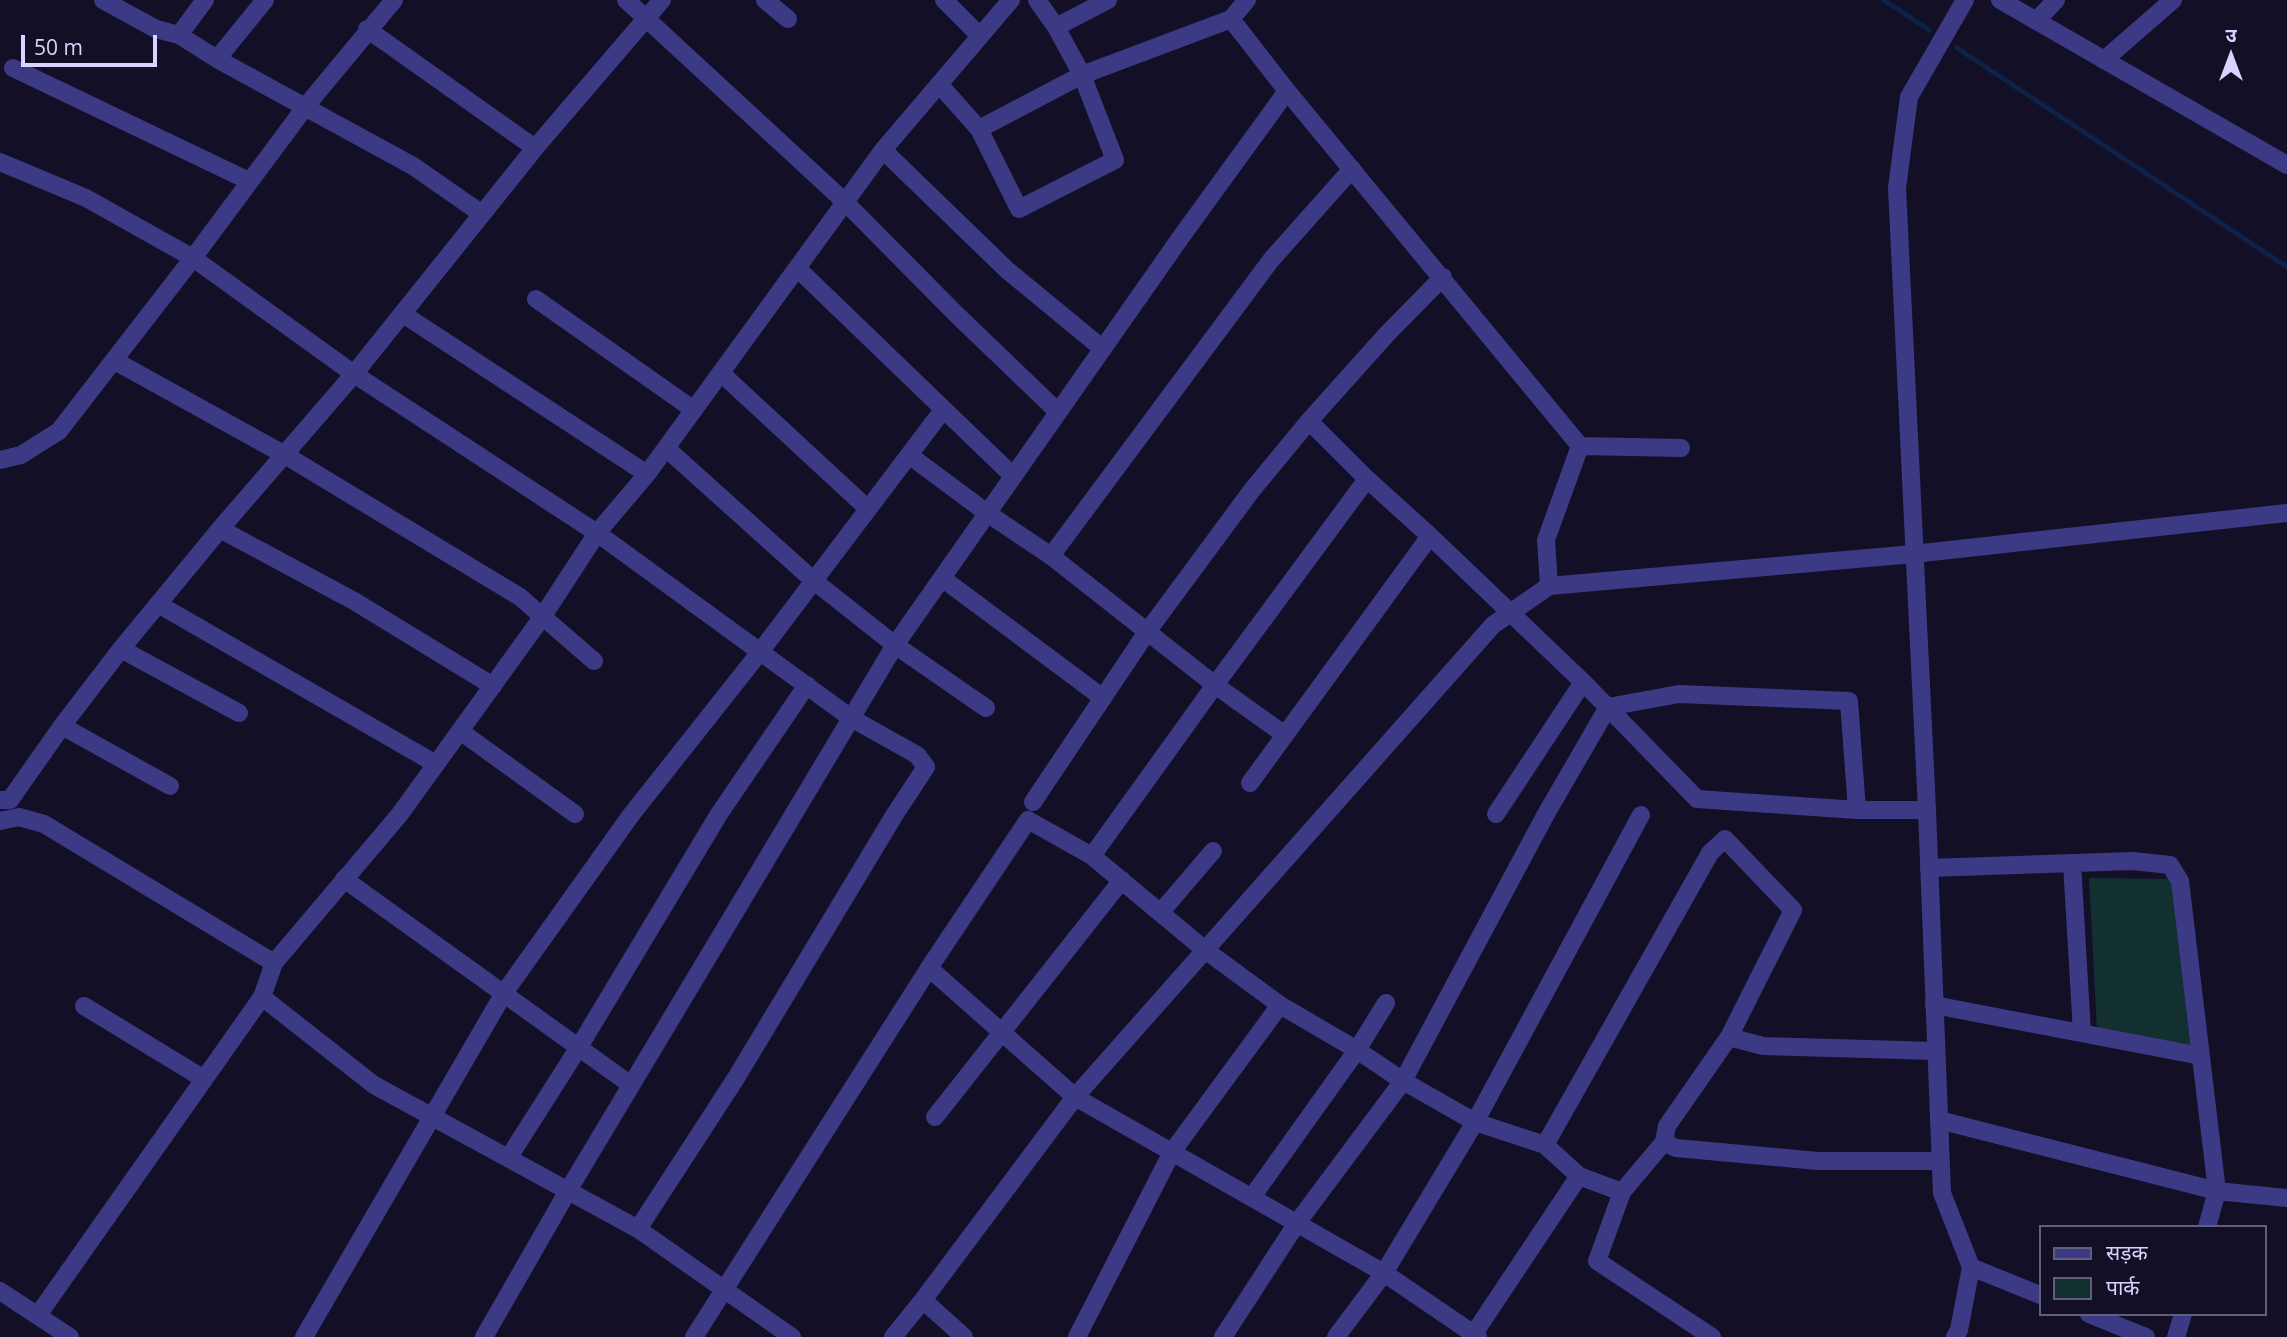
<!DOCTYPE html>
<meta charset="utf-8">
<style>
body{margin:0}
#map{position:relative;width:2287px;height:1337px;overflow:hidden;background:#130f26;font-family:"Open Sans","Noto Sans Devanagari",sans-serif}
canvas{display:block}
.legend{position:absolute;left:2039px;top:1225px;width:228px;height:91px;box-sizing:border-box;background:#130f26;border:2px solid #625e7d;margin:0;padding:9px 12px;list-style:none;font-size:21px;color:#d9d4ff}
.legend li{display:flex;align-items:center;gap:14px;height:35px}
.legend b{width:35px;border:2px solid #625e7d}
.north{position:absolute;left:2196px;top:21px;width:70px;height:70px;-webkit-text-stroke:5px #130f26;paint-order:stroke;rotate:0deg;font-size:19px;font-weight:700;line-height:28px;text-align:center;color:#d9d4ff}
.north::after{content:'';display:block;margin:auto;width:24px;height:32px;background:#d9d4ff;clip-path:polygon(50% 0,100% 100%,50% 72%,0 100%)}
.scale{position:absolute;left:21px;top:35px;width:136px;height:32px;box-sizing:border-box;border:4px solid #d9d4ff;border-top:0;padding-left:9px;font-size:21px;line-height:24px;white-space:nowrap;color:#d9d4ff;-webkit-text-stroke:5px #130f26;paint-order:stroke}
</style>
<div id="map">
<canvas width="2287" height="1337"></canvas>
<ul class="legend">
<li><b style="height:9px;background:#3d3a85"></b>सड़क</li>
<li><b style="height:19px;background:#12302f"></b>पार्क</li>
</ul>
<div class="north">उ</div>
<div class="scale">50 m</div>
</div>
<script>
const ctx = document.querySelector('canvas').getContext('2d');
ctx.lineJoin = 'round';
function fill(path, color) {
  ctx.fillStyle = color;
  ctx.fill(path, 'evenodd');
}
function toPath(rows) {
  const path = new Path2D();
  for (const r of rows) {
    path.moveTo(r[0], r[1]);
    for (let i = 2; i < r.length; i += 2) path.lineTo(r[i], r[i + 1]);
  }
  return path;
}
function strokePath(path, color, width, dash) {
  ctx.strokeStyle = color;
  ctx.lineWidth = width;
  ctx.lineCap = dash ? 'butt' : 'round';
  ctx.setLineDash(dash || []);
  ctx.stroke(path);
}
const green = toPath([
 [2089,878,2175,879,2195,1049,2097,1031]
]);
const stream = toPath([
 [1884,0,1929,30],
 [1957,48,2287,267]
]);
const minor = toPath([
 [103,0,156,29,179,35,217,59,413,166,482,214],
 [626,0,845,202,957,315,1058,412],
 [765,0,788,19],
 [944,0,980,36],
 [1247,0,1231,19,1287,91,1580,446,1546,540,1549,586],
 [2036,21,2056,0],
 [1056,27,1108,0],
 [367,29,535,148],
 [179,35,205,0],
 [217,59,265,0],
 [2104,60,2173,0],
 [13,68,249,181],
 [939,84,979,129,1019,209,1115,160,1082,75,1056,27,1037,0],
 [979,129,1082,75,1231,19],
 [883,150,1007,270,1103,349],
 [0,162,86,198,193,258,354,374,597,533,851,718,917,755,926,767,895,814,736,1078,638,1229],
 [797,268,1013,476],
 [536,299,694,410],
 [403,314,647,474],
 [115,361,285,455,520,597,594,661],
 [721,373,868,509],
 [1580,446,1681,448],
 [666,448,814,581,895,645,986,708],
 [909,455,987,513,1051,556,1215,685,1285,735],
 [0,460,21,455,59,431,193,258,306,106,394,0],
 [1367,479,1430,536,1583,682,1697,799,1857,810,1927,810],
 [220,529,354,601,493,686],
 [1051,556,1271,260,1352,169],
 [942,578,1103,698],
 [158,604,436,764],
 [121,649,239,713],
 [62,726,170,786],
 [460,731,575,814],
 [1250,783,1430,536],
 [0,800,10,800,62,726,121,649,220,529,354,374,535,148,662,0],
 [1033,802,1147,632,1252,490,1309,421,1387,334,1443,277],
 [1496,814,1583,682],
 [0,821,19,817,44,824,274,963],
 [1092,856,1215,685,1367,479,1309,421],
 [2072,863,2082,1033],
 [1929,868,2133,861,2170,865,2180,881,2217,1191,2207,1227],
 [344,879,631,1085],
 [1160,913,1213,851],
 [929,968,1075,1097,1384,1273,1478,1337],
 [262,997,374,1085,638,1229,792,1337],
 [1934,1005,2201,1056],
 [84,1006,204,1079],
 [1729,1037,1763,1046,1936,1051],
 [935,1117,1122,880],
 [1939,1120,2217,1191,2287,1198],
 [1664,1142,1676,1148,1818,1161,1940,1161],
 [1545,1145,1710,853,1725,839,1793,910,1729,1037,1667,1126,1664,1142,1622,1192,1597,1261,1712,1337],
 [509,1157,579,1047,719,814,807,685],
 [1579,1176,1545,1145,1475,1122,1403,1081,1546,814,1608,707,1679,694,1849,701,1857,810],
 [1252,1197,1357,1050,1386,1003],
 [0,1291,70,1337],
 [923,1300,964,1337],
 [38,1315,262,997,274,963,400,814,543,616,597,533,647,474,883,150,1011,0],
 [1477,1329,1579,1176,1622,1192],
 [304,1337,504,993,631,815,760,652,943,410],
 [484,1337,569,1189,895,645,1181,237,1287,91],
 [694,1337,929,968,1028,820,1092,856,1205,950,1280,1005,1357,1050,1403,1081,1297,1223,1223,1337],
 [893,1337,923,1300,1075,1097,1493,625,1549,586,1913,554,2287,513],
 [1077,1337,1172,1152,1280,1005],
 [1336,1337,1384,1273,1475,1122,1641,815],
 [1955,1337,1959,1330,1971,1267],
 [2176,1337,2183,1314]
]);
const tertiary = toPath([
 [1965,0,1909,97,1897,188,1927,810,1942,1193,1971,1267,2040,1295],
 [2000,0,2287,165],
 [2089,1314,2146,1337]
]);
fill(green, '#12302f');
strokePath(stream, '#0c2248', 5);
strokePath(minor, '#3d3a85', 18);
strokePath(tertiary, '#3d3a85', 18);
</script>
